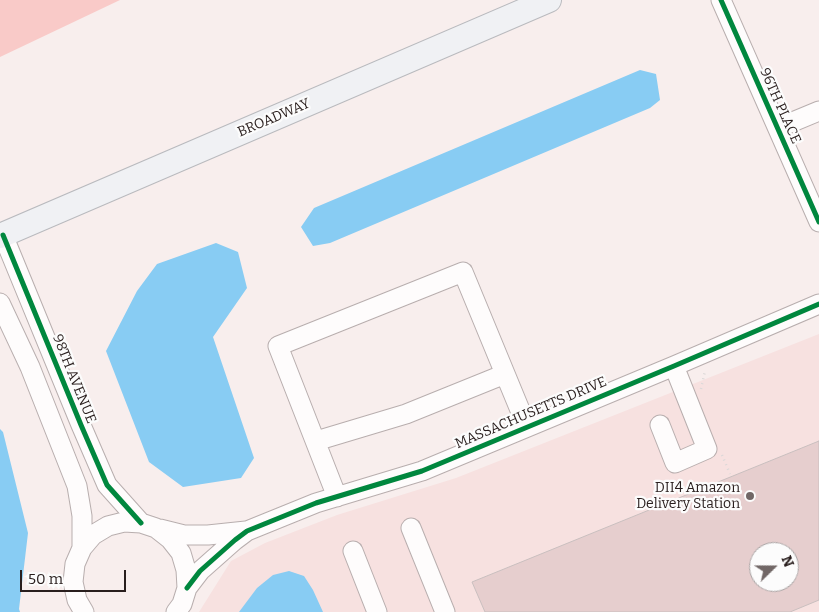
<!DOCTYPE html>
<style>
body{margin:0}
#map{position:relative;width:819px;height:612px;overflow:hidden;background:#f8eeed;font-family:Bitter,serif}
canvas{display:block}
.north{position:absolute;left:749px;top:542px;width:50px;height:50px;box-sizing:border-box;background:#fcfcfc;border:1px solid #a8a3a3;border-radius:50%;rotate:68deg;font-size:14px;font-weight:700;line-height:20px;text-align:center;color:#291e1d}
.north::after{content:'';display:block;margin:auto;width:18px;height:22px;background:#716766;clip-path:polygon(50% 0,100% 100%,50% 72%,0 100%)}
.scale{position:absolute;left:20px;top:570px;width:106px;height:22px;box-sizing:border-box;border:2px solid #291e1d;border-top:0;padding-left:6px;font-size:15px;line-height:18px;white-space:nowrap;color:#291e1d;-webkit-text-stroke:4px #fcfcfc;paint-order:stroke}
</style>
<div id="map">
<canvas width="819" height="612"></canvas>
<div class="north">N</div>
<div class="scale">50 m</div>
</div>
<script>
const ctx = document.querySelector('canvas').getContext('2d');
ctx.lineJoin = 'round';
function fill(path, color) {
  ctx.fillStyle = color;
  ctx.fill(path, 'evenodd');
}
function toPath(rows) {
  const path = new Path2D();
  for (const r of rows) {
    path.moveTo(r[0], r[1]);
    for (let i = 2; i < r.length; i += 2) path.lineTo(r[i], r[i + 1]);
  }
  return path;
}
function strokePath(path, color, width, dash) {
  ctx.strokeStyle = color;
  ctx.lineWidth = width;
  ctx.lineCap = dash ? 'butt' : 'round';
  ctx.setLineDash(dash || []);
  ctx.stroke(path);
}
function label(font, color, halo, rows, align = 'center') {
  ctx.font = font + ' Bitter,serif';
  ctx.lineWidth = 4.5;
  ctx.setLineDash([]);
  ctx.textBaseline = 'middle';
  ctx.strokeStyle = halo;
  ctx.fillStyle = color;
  for (const [text, x, y, turn = 0] of rows) {
    ctx.save();
    ctx.translate(x, y);
    ctx.rotate((+turn || 0) * Math.PI / 180);
    ctx.textAlign = isNaN(turn) ? turn : align;
    if (halo) ctx.strokeText(text, 0, 0);
    ctx.fillText(text, 0, 0);
    ctx.restore();
  }
}
const built = toPath([
 [819,334,819,612,199,612,231,561,265,543,337,515,456,478],
 [759,552,789,552,789,582,759,582]
]);
const green = toPath([
 [0,0,120,0,0,57]
]);
const water = toPath([
 [640,70,656,74,660,100,650,108,330,243,313,246,301,227,314,208],
 [216,243,238,252,247,288,213,337,254,458,241,478,183,487,149,462,106,351,137,291,157,264],
 [0,429,3,432,28,533,19,609,20,612,0,612],
 [289,571,304,576,313,590,323,612,239,612,257,588,273,575]
]);
const building = toPath([
 [819,441,819,600,790,612,485,612,472,582,819,441],
 [759,552,789,552,789,582,759,582,759,552]
]);
const path = toPath([
 [701,389,705,371],
 [722,455,730,474]
]);
const minor = toPath([
 [721,0,819,222],
 [778,128,819,111],
 [3,235,81,425,107,485,141,523],
 [0,303,30,367,77,486,82,516,82,548],
 [660,425,675,463,707,449,674,366],
 [316,441,406,414,505,374],
 [337,497,278,346,463,272,527,427],
 [411,528,445,612],
 [160,529,184,535,208,535,246,531],
 [353,551,377,612],
 [187,588,200,571,235,540,247,531,316,503,422,471,674,366,819,304],
 [84,612,77,600,73,582,75,564,82,548,93,535,108,526,124,522,141,523,156,528,170,539,181,553,186,570,187,588,182,604,176,612]
]);
const major = toPath([
 [0,236,549,0]
]);
const cycleway = toPath([
 [721,0,819,222],
 [3,235,81,425,107,485,141,523],
 [187,588,200,571,235,540,247,531,316,503,422,471,674,366,819,304]
]);
const markers = [
 [750,496,5,"#716766"]
];
const streetNames = [
 ["96TH PLACE",780,106,66],
 ["BROADWAY",274,118,-23],
 ["98TH AVENUE",74,379,68],
 ["MASSACHUSETTS DRIVE",531,413,-23]
];
const poiNames = [
 ["DII4 Amazon",740,488],
 ["Delivery Station",740,504]
];
fill(built, '#f7e1e0');
fill(green, '#f9cac8');
fill(water, '#88ccf3');
fill(building, '#e6cece');
strokePath(building, '#c9bfbf', 1);
strokePath(minor, '#b8aeae', 21);
strokePath(major, '#b9babe', 26);
strokePath(path, '#dbd8d8', 2.5, [1, 4]);
strokePath(minor, '#fefcfc', 19);
strokePath(major, '#f0f1f4', 24);
strokePath(cycleway, '#00873e', 5);
for (const [x, y, r, color] of markers) {
  const dot = new Path2D();
  dot.arc(x, y, r, 0, 2 * Math.PI);
  ctx.fillStyle = color;
  ctx.fill(dot);
  strokePath(dot, '#fcfcfc', 2);
}
label('14px', '#291e1d', '#fcfcfc', streetNames);
label('14px', '#291e1d', '#fcfcfc', poiNames, 'right');
</script>
